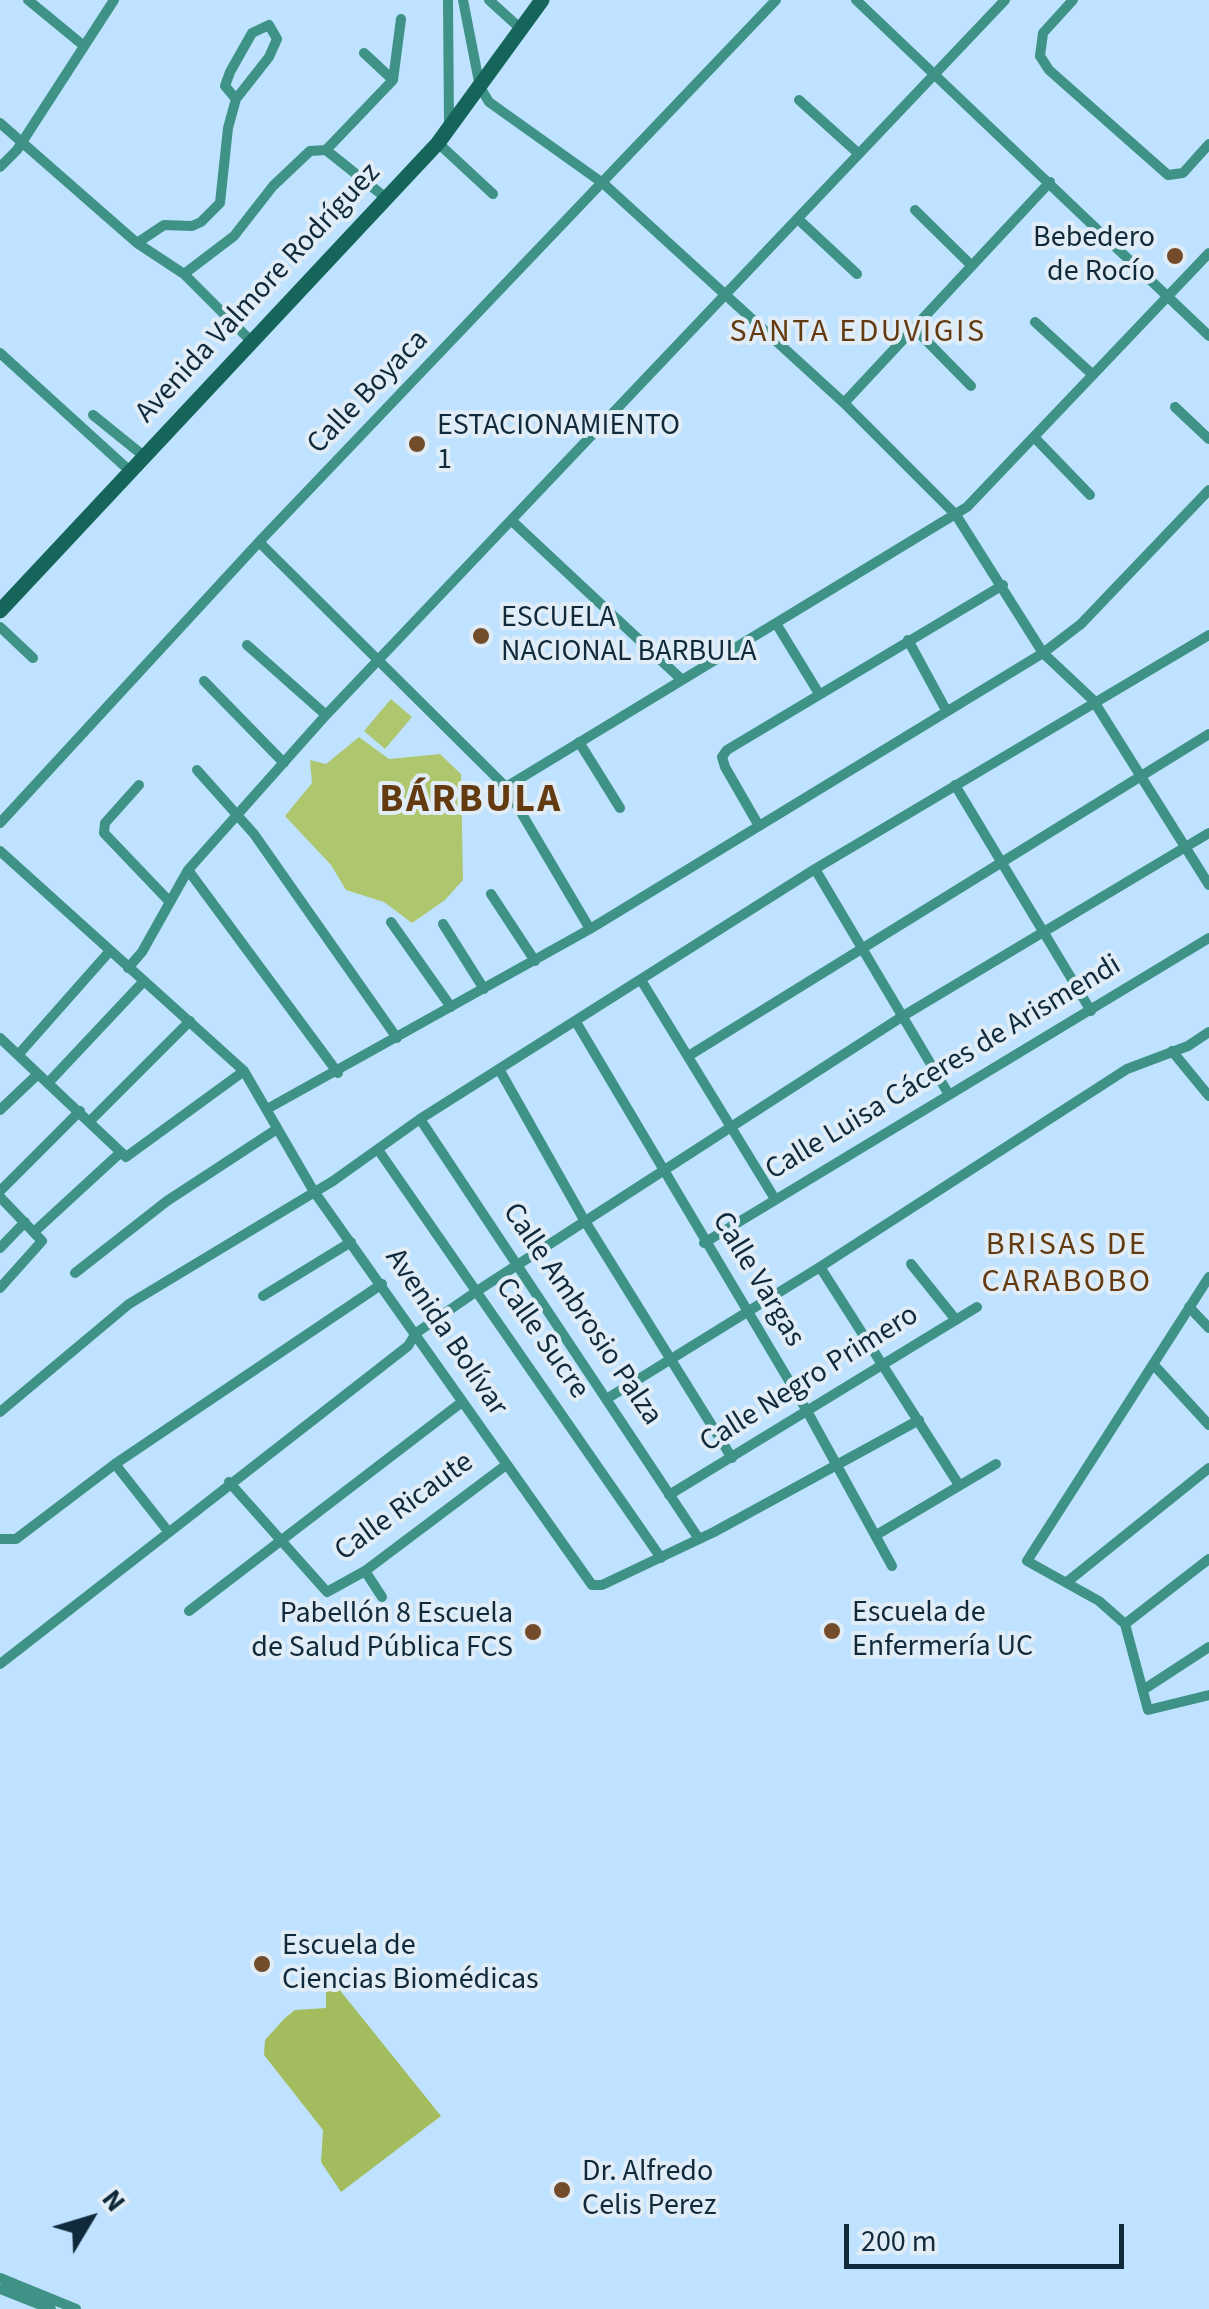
<!DOCTYPE html>
<meta charset="utf-8">
<style>
body{margin:0}
#map{position:relative;width:1209px;height:2309px;overflow:hidden;background:#bee2ff;font-family:"Source Sans 3",sans-serif}
canvas{display:block}
.north{position:absolute;left:40px;top:2169px;width:100px;height:100px;-webkit-text-stroke:8px #e0ecf6;paint-order:stroke;rotate:52deg;font-size:28px;font-weight:700;line-height:40px;text-align:center;color:#102a3c}
.north::after{content:'';display:block;margin:auto;width:35px;height:45px;background:#102a3c;clip-path:polygon(50% 0,100% 100%,50% 72%,0 100%)}
.scale{position:absolute;left:844px;top:2224px;width:280px;height:45px;box-sizing:border-box;border:5px solid #102a3c;border-top:0;padding-left:12px;font-size:30px;line-height:35px;white-space:nowrap;color:#102a3c;-webkit-text-stroke:8px #e0ecf6;paint-order:stroke}
</style>
<div id="map">
<canvas width="1209" height="2309"></canvas>
<div class="north">N</div>
<div class="scale">200 m</div>
</div>
<script>
const ctx = document.querySelector('canvas').getContext('2d');
ctx.lineJoin = 'round';
function fill(path, color) {
  ctx.fillStyle = color;
  ctx.fill(path, 'evenodd');
}
function toPath(rows) {
  const path = new Path2D();
  for (const r of rows) {
    path.moveTo(r[0], r[1]);
    for (let i = 2; i < r.length; i += 2) path.lineTo(r[i], r[i + 1]);
  }
  return path;
}
function strokePath(path, color, width, dash) {
  ctx.strokeStyle = color;
  ctx.lineWidth = width;
  ctx.lineCap = dash ? 'butt' : 'round';
  ctx.setLineDash(dash || []);
  ctx.stroke(path);
}
function label(font, color, halo, rows, align = 'center') {
  ctx.font = font + ' "Source Sans 3",sans-serif';
  ctx.lineWidth = 8;
  ctx.setLineDash([]);
  ctx.textBaseline = 'middle';
  ctx.strokeStyle = halo;
  ctx.fillStyle = color;
  for (const [text, x, y, turn = 0] of rows) {
    ctx.save();
    ctx.translate(x, y);
    ctx.rotate((+turn || 0) * Math.PI / 180);
    ctx.textAlign = isNaN(turn) ? turn : align;
    if (halo) ctx.strokeText(text, 0, 0);
    ctx.fillText(text, 0, 0);
    ctx.restore();
  }
}
const green = toPath([
 [391,699,412,717,385,749,364,731],
 [359,737,389,759,440,754,461,774,463,880,445,900,412,923,384,902,346,890,331,865,285,816,312,783,310,760,326,764]
]);
const forest = toPath([
 [326,1973,441,2116,341,2192,321,2162,323,2130,264,2055,265,2040,285,2018,295,2010,326,2008]
]);
const street = toPath([
 [28,0,84,46],
 [448,0,449,124],
 [463,0,480,87,489,102,604,184,844,403,956,515,1043,653,1093,700,1209,885],
 [489,0,522,30],
 [856,0,1209,336],
 [1073,0,1043,33,1040,56,1049,70,1168,175,1183,173,1209,144],
 [364,53,393,80],
 [799,100,859,154],
 [0,123,137,243,184,274,252,342],
 [438,143,493,194],
 [326,150,393,80,401,19],
 [0,167,17,150,114,0],
 [915,210,972,266],
 [798,219,857,274],
 [137,243,164,225,192,226,201,222,220,203,228,128,236,99,269,57,277,39,269,25,252,33,230,72,225,86,236,99],
 [184,274,234,236,273,186,310,151,326,150,386,198],
 [1035,322,1093,375],
 [914,328,971,386],
 [0,353,131,472],
 [844,403,1050,182],
 [1175,407,1209,439],
 [93,415,145,457],
 [1034,437,1090,495],
 [512,521,681,679],
 [259,542,506,787,590,929],
 [777,625,818,692],
 [0,627,33,658],
 [908,640,946,710],
 [247,645,326,715],
 [204,681,284,763],
 [579,742,620,808],
 [197,770,254,834,397,1038],
 [139,785,105,823,104,833,168,900],
 [955,785,1091,1011],
 [506,787,967,507,1209,253],
 [0,823,259,542,776,0],
 [759,826,725,767,722,757,727,750,1003,585],
 [0,851,244,1071,313,1190,592,1585,602,1585,714,1532,919,1420],
 [815,869,948,1093],
 [188,870,338,1073],
 [491,894,535,961],
 [391,922,451,1007],
 [443,924,484,989],
 [128,968,142,952,188,870,326,715,1005,0],
 [641,980,775,1199],
 [576,1022,807,1411,892,1566],
 [0,1038,126,1157,244,1071],
 [1172,1051,1209,1096],
 [18,1055,109,952],
 [690,1055,1209,734],
 [499,1069,583,1218,732,1458],
 [48,1083,144,981],
 [267,1109,590,929,1043,653,1081,624,1209,490],
 [0,1110,38,1074],
 [420,1119,699,1539],
 [91,1120,190,1021],
 [379,1151,661,1558],
 [0,1191,80,1111],
 [0,1197,42,1241,0,1288],
 [34,1232,121,1152],
 [704,1243,1209,938],
 [0,1248,25,1222],
 [911,1264,956,1320],
 [820,1267,959,1485],
 [75,1273,167,1201,277,1129],
 [1209,1277,1027,1561,1099,1601,1125,1624,1148,1710,1209,1695],
 [263,1296,351,1242],
 [1189,1307,1209,1328],
 [1153,1364,1209,1425],
 [608,1398,820,1267,1127,1069,1188,1046,1209,1032],
 [0,1412,129,1304,333,1181,420,1119,815,869,1209,635],
 [115,1464,167,1530],
 [229,1482,327,1592,365,1571,506,1465],
 [669,1495,977,1307],
 [878,1534,996,1464],
 [0,1539,16,1539,115,1464,382,1284],
 [365,1571,382,1597],
 [1067,1582,1209,1468],
 [189,1611,462,1402],
 [1125,1624,1209,1559],
 [0,1664,408,1346,416,1333,477,1291,903,1016,1209,833],
 [1143,1690,1209,1647],
 [0,2278,76,2309],
 [0,2289,51,2309]
]);
const secondary = toPath([
 [0,611,438,143,542,0]
]);
const markers = [
 [1175,256,10,"#734d2a"],
 [417,444,10,"#734d2a"],
 [481,636,10,"#734d2a"],
 [832,1631,10,"#734d2a"],
 [533,1632,10,"#734d2a"],
 [262,1964,10,"#734d2a"],
 [562,2190,10,"#734d2a"]
];
const poiNames = [
 ["Bebedero",1155,239,"right"],
 ["de Rocío",1155,273,"right"],
 ["ESTACIONAMIENTO",437,427],
 ["1",437,461],
 ["ESCUELA",501,619],
 ["NACIONAL BARBULA",501,653],
 ["Escuela de",852,1614],
 ["Enfermería UC",852,1648],
 ["Pabellón 8 Escuela",513,1615,"right"],
 ["de Salud Pública FCS",513,1649,"right"],
 ["Escuela de",282,1947],
 ["Ciencias Biomédicas",282,1981],
 ["Dr. Alfredo",582,2173],
 ["Celis Perez",582,2207]
];
const streetNames = [
 ["Avenida Valmore Rodríguez",259,294,-47],
 ["Calle Boyaca",369,393,-46],
 ["Calle Luisa Cáceres de Arismendi",944,1069,-31],
 ["Calle Vargas",757,1280,59],
 ["Calle Ambrosio Palza",581,1315,56],
 ["Avenida Bolívar",445,1333,56],
 ["Calle Sucre",541,1339,55],
 ["Calle Negro Primero",810,1380,-32],
 ["Calle Ricaute",405,1508,-36]
];
const neighbourhoodNames = [
 ["SANTA EDUVIGIS",858,334],
 ["BRISAS DE",1067,1247],
 ["CARABOBO",1067,1284]
];
const districtNames = [
 ["BÁRBULA",471,802]
];
fill(green, '#aec76f');
fill(forest, '#a3bc5d');
strokePath(street, '#3f9386', 10);
strokePath(secondary, '#15655b', 15);
for (const [x, y, r, color] of markers) {
  const dot = new Path2D();
  dot.arc(x, y, r, 0, 2 * Math.PI);
  ctx.fillStyle = color;
  ctx.fill(dot);
  strokePath(dot, '#e0ecf6', 4);
}
label('30px', '#102a3c', '#e0ecf6', poiNames, 'left');
label('30px', '#102a3c', '#e0ecf6', streetNames);
ctx.letterSpacing = '2.5px';
label('32px', '#643b10', '#e0ecf6', neighbourhoodNames);
ctx.letterSpacing = '0px';
ctx.letterSpacing = '2.5px';
label('bold 40px', '#643b10', '#e0ecf6', districtNames);
ctx.letterSpacing = '0px';
</script>
